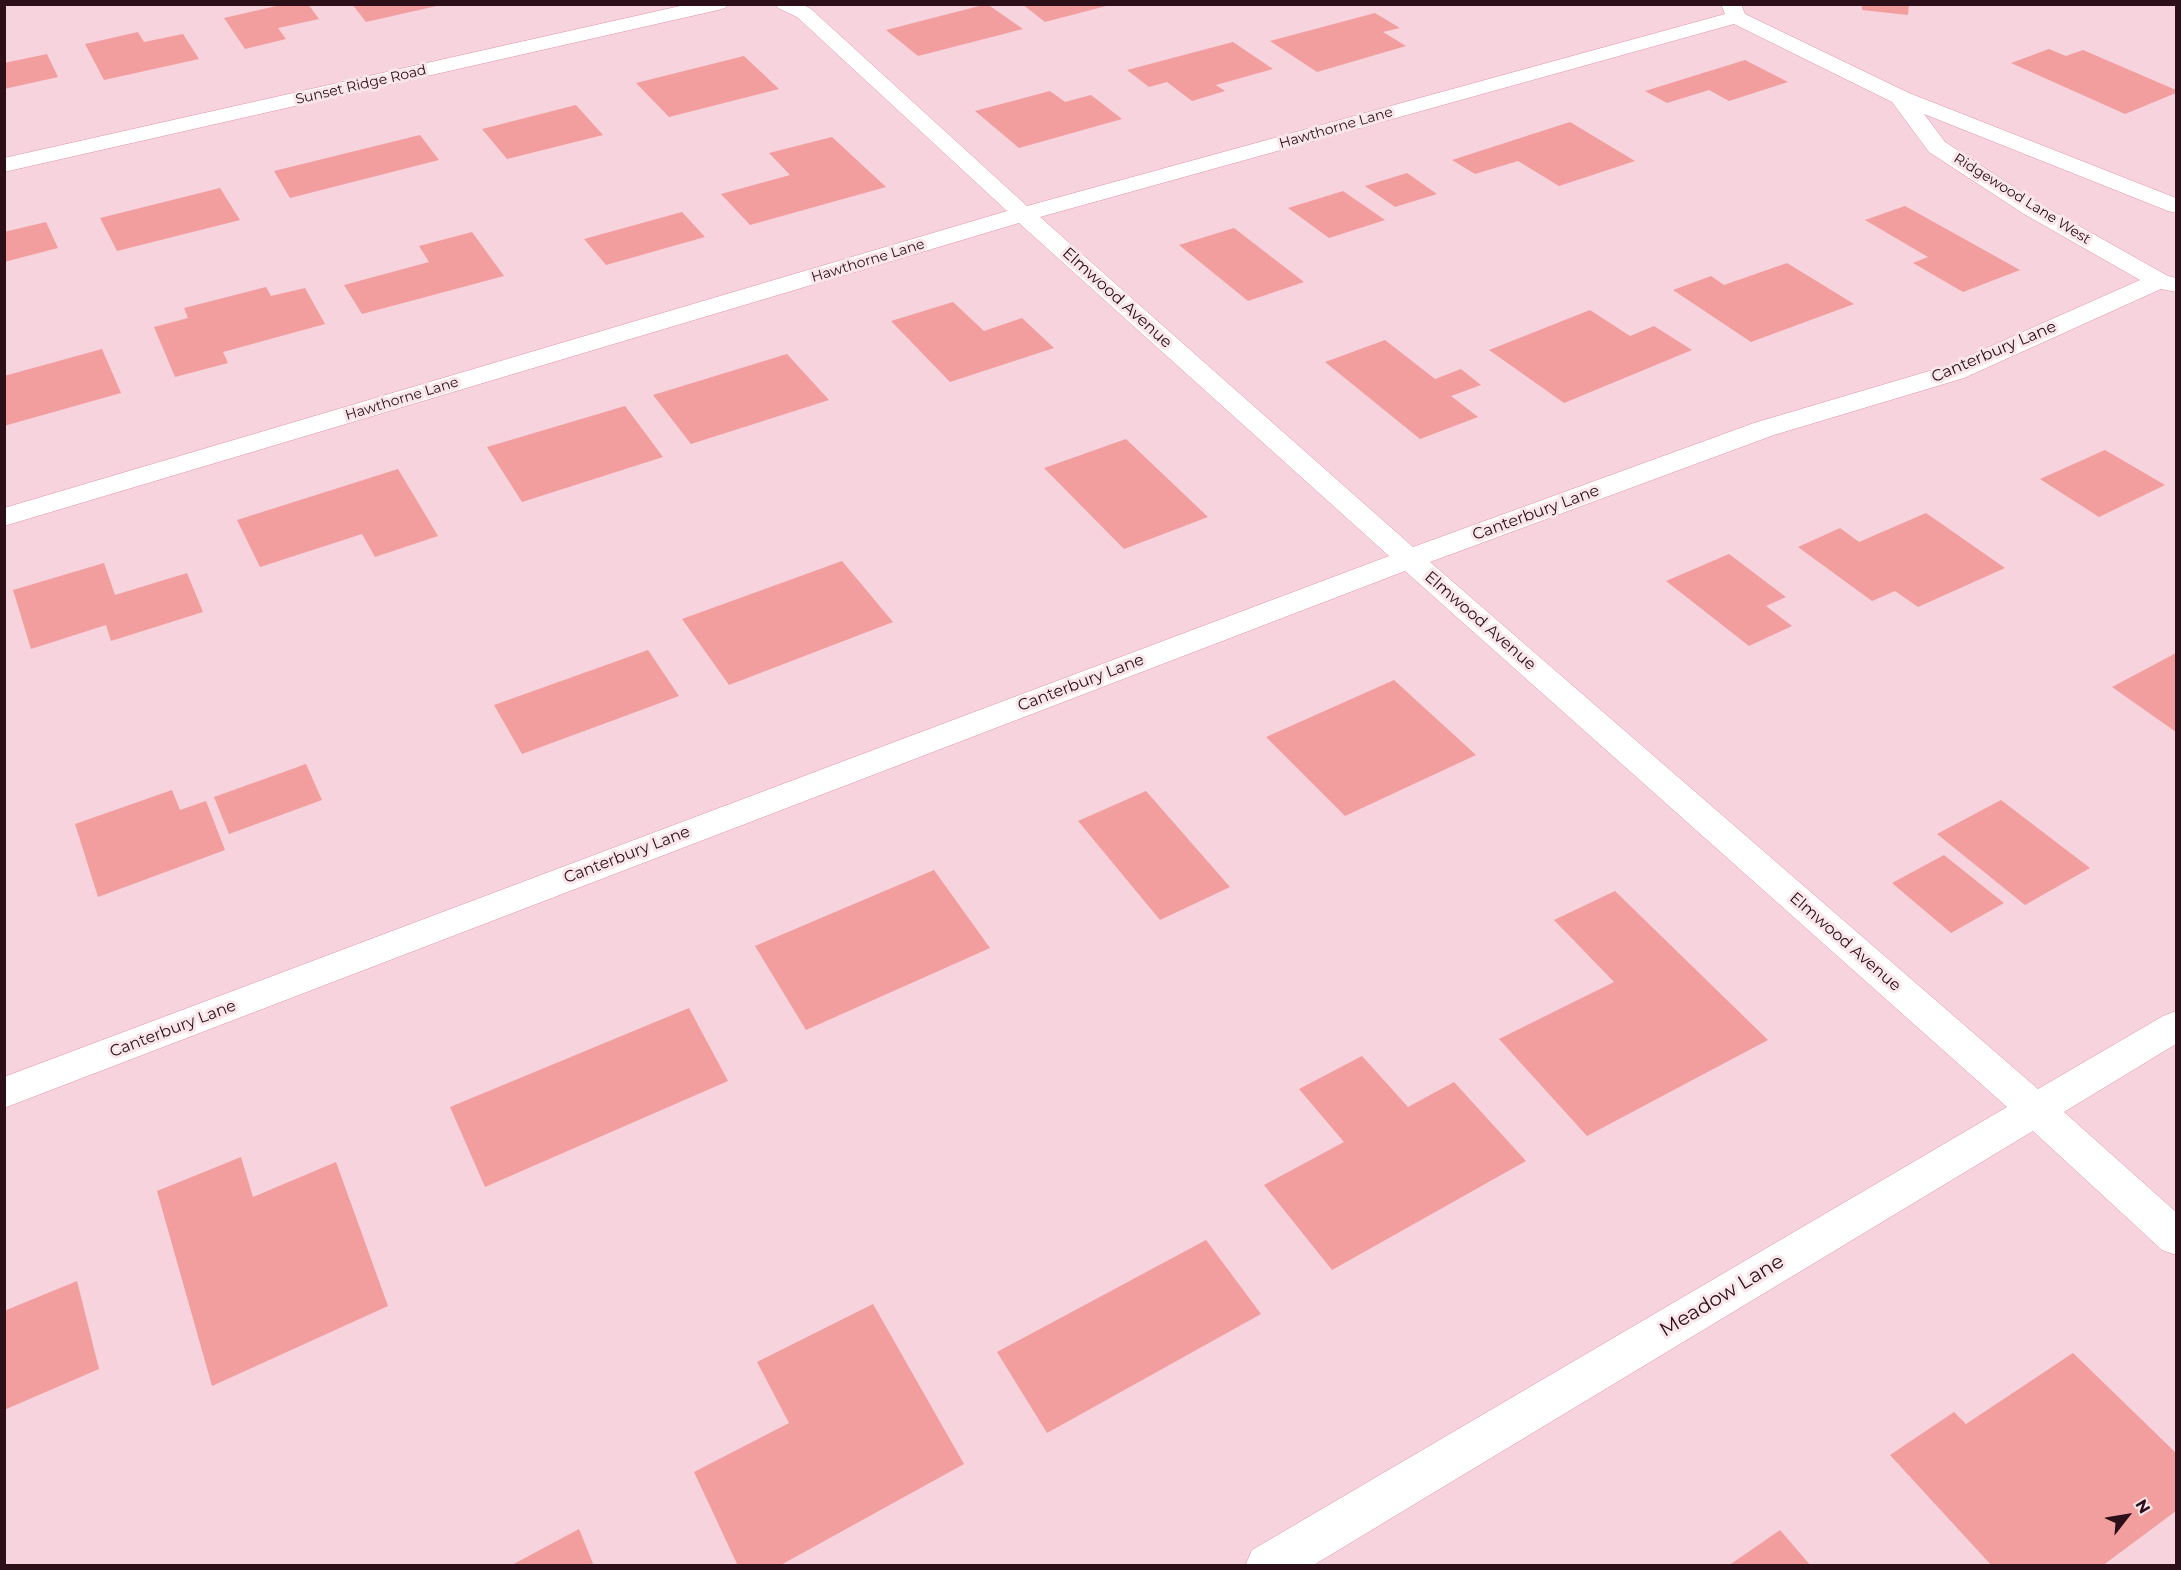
<!DOCTYPE html>
<style>
body{margin:0}
#map{position:relative;width:2181px;height:1570px;overflow:hidden;background:#f6d3dd;font-family:Montserrat,sans-serif}
canvas{display:block}
.frame{position:absolute;inset:0;border:6px solid #2c0f19;pointer-events:none}
.north{position:absolute;left:2097px;top:1486px;width:60px;height:60px;-webkit-text-stroke:4px #f8e6ea;paint-order:stroke;rotate:59deg;font-size:16px;font-weight:700;line-height:24px;text-align:center;color:#2c0f19}
.north::after{content:'';display:block;margin:auto;width:21px;height:27px;background:#2c0f19;clip-path:polygon(50% 0,100% 100%,50% 72%,0 100%)}
</style>
<div id="map">
<canvas width="2181" height="1570"></canvas>
<div class="frame"></div>
<div class="north">N</div>
</div>
<script>
const ctx = document.querySelector('canvas').getContext('2d');
ctx.lineJoin = 'round';
function fill(path, color) {
  ctx.fillStyle = color;
  ctx.fill(path, 'evenodd');
}
function toPath(rows) {
  const path = new Path2D();
  for (const r of rows) {
    path.moveTo(r[0], r[1]);
    for (let i = 2; i < r.length; i += 2) path.lineTo(r[i], r[i + 1]);
  }
  return path;
}
function strokePath(path, color, width, dash) {
  ctx.strokeStyle = color;
  ctx.lineWidth = width;
  ctx.lineCap = dash ? 'butt' : 'round';
  ctx.setLineDash(dash || []);
  ctx.stroke(path);
}
function label(font, color, halo, rows, align = 'center') {
  ctx.font = font + ' Montserrat,sans-serif';
  ctx.lineWidth = 6;
  ctx.setLineDash([]);
  ctx.textBaseline = 'middle';
  ctx.strokeStyle = halo;
  ctx.fillStyle = color;
  for (const [text, x, y, turn = 0] of rows) {
    ctx.save();
    ctx.translate(x, y);
    ctx.rotate((+turn || 0) * Math.PI / 180);
    ctx.textAlign = isNaN(turn) ? turn : align;
    if (halo) ctx.strokeText(text, 0, 0);
    ctx.fillText(text, 0, 0);
    ctx.restore();
  }
}
const building = toPath([
 [285,4,308,4,319,19,278,28,286,39,245,49,224,18],
 [352,4,441,4,441,5,366,22],
 [987,4,1023,29,918,56,886,30],
 [1022,4,1110,4,1110,5,1045,22],
 [1862,4,1909,4,1908,15,1862,10],
 [1375,13,1400,28,1383,32,1406,46,1317,72,1270,41],
 [138,32,144,42,183,34,199,59,104,80,85,44],
 [1233,42,1273,69,1216,85,1225,91,1192,101,1167,82,1149,87,1127,70],
 [2049,49,2066,56,2083,50,2176,90,2176,93,2125,114,2011,63],
 [47,54,58,77,4,89,4,63],
 [744,56,779,89,669,117,636,83],
 [1745,60,1788,82,1729,101,1709,90,1667,103,1645,91],
 [1050,91,1065,102,1091,95,1122,119,1019,148,975,111],
 [576,105,603,135,507,159,482,129],
 [1570,122,1635,161,1559,186,1518,161,1475,174,1452,160],
 [420,135,439,160,290,198,274,171],
 [832,137,886,187,750,225,721,194,790,175,769,153],
 [1407,173,1437,194,1395,207,1365,186],
 [220,188,240,220,117,251,100,218],
 [1343,191,1385,220,1329,238,1288,208],
 [1905,206,2020,270,1963,292,1913,263,1928,257,1865,220],
 [682,212,705,237,606,265,584,239],
 [46,222,58,248,4,262,4,232],
 [1234,228,1304,282,1248,301,1179,245],
 [472,232,504,276,362,314,344,285,429,262,419,246],
 [1787,263,1854,304,1751,342,1673,290,1711,276,1724,285],
 [266,287,271,296,305,288,325,324,223,352,228,363,175,377,154,327,188,318,184,308],
 [953,302,984,331,1022,318,1054,348,950,382,891,321],
 [1590,310,1630,336,1654,326,1692,350,1564,403,1489,350],
 [1385,340,1435,379,1461,369,1481,385,1451,396,1478,417,1420,439,1325,362],
 [102,349,121,393,4,426,4,376],
 [787,354,829,400,691,444,653,395],
 [625,406,663,457,522,502,487,447],
 [1126,439,1208,517,1124,549,1044,468],
 [2105,450,2165,485,2099,517,2040,479],
 [398,469,438,536,375,557,362,534,260,567,237,520],
 [1926,513,2005,568,1918,607,1895,591,1872,601,1798,547,1840,528,1859,542],
 [1729,554,1786,597,1766,606,1792,626,1749,646,1666,581],
 [842,561,893,622,729,685,682,619],
 [104,563,115,595,187,573,203,612,111,641,106,625,31,649,13,590],
 [648,650,679,696,522,754,494,705],
 [2176,653,2176,732,2112,687],
 [1394,680,1476,755,1345,816,1266,737],
 [306,764,322,800,229,834,214,797],
 [172,790,180,810,206,801,225,850,98,897,75,824],
 [1146,791,1230,887,1160,920,1078,821],
 [2001,800,2090,868,2025,905,1937,834],
 [1944,855,2004,903,1951,933,1892,883],
 [934,870,990,948,806,1030,755,946],
 [1615,891,1768,1040,1587,1136,1499,1039,1614,982,1554,920],
 [689,1008,728,1081,485,1187,450,1107],
 [1362,1056,1408,1107,1454,1082,1526,1161,1332,1270,1264,1185,1344,1142,1299,1089],
 [241,1157,253,1197,336,1162,388,1306,212,1386,157,1191],
 [1206,1240,1261,1314,1047,1433,997,1352],
 [77,1281,99,1369,4,1410,4,1311],
 [873,1304,964,1464,779,1566,738,1566,694,1472,789,1423,757,1362],
 [2073,1353,2176,1453,2176,1511,2102,1566,1992,1566,1890,1455,1954,1412,1966,1424],
 [579,1529,594,1566,510,1566],
 [1780,1530,1811,1566,1728,1566]
]);
const minor = toPath([
 [775,4,802,4,811,9,1027,206,1725,14,1721,4,1741,4,1745,14,1909,93,2176,198,2176,213,2168,211,1924,114,1945,142,2040,204,2168,276,2176,278,2176,292,2161,289,1964,378,1774,435,1430,562,2038,1089,2163,1016,2176,1011,2176,1044,2064,1112,2176,1212,2176,1255,2162,1250,2033,1131,1312,1566,1245,1566,1252,1550,2007,1107,1405,571,4,1108,4,1077,1389,556,1019,223,4,526,4,508,1007,211,797,17,778,8,775,4],
 [1734,24,1892,102,1929,152,2024,214,2140,280,1946,366,1754,423,1413,547,1040,217,1734,24]
]);
const tertiary = toPath([
 [689,4,728,4,725,8,718,10,4,172,4,158,689,4]
]);
const farStreetnames = [
 ["Sunset Ridge Road",361,85,-13],
 ["Hawthorne Lane",1336,128,-16],
 ["Ridgewood Lane West",2022,199,32],
 ["Hawthorne Lane",868,261,-17],
 ["Hawthorne Lane",402,399,-17]
];
const streetNames = [
 ["Elmwood Avenue",1117,298,42],
 ["Canterbury Lane",1994,352,-23],
 ["Canterbury Lane",1536,513,-20],
 ["Elmwood Avenue",1480,621,41],
 ["Canterbury Lane",1081,683,-21],
 ["Canterbury Lane",627,855,-21],
 ["Elmwood Avenue",1845,942,41],
 ["Canterbury Lane",173,1029,-21]
];
const nearStreetnames = [
 ["Meadow Lane",1722,1296,-31]
];
fill(building, '#f39e9e');
strokePath(minor, '#e292ab', 1);
strokePath(tertiary, '#e292ab', 1);
fill(minor, '#fff');
fill(tertiary, '#fff');
label('14px', '#2c0f19', '#f8e6ea', farStreetnames);
label('16px', '#2c0f19', '#f8e6ea', streetNames);
label('20px', '#2c0f19', '#f8e6ea', nearStreetnames);
</script>
